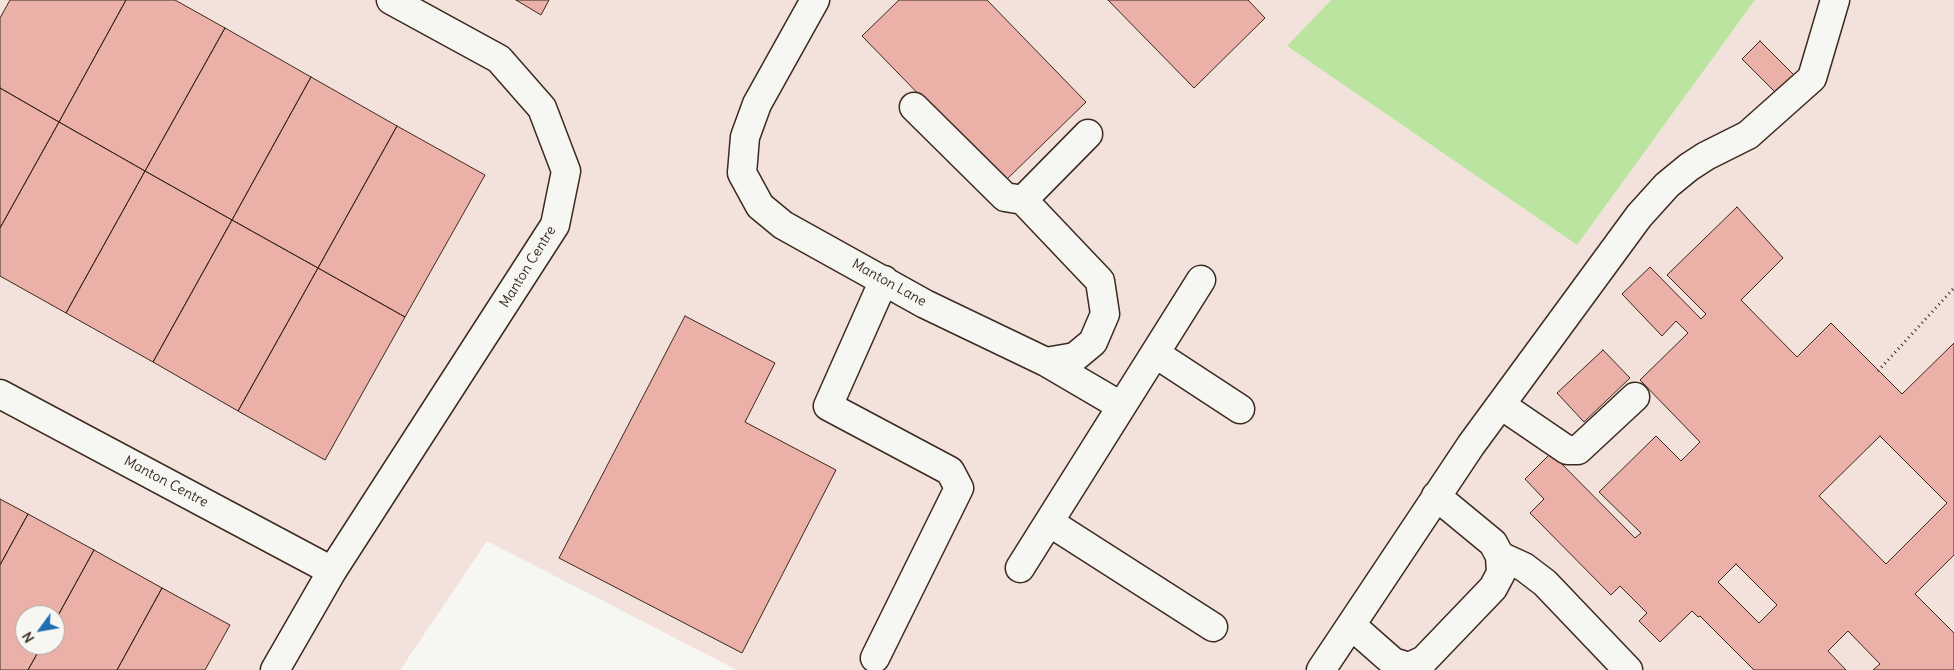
<!DOCTYPE html>
<style>
body{margin:0}
#map{position:relative;width:1954px;height:670px;overflow:hidden;background:#f6f6f2;font-family:Delius,sans-serif}
canvas{display:block}
.north{position:absolute;left:15px;top:605px;width:50px;height:50px;box-sizing:border-box;background:#f6f6f2;border:1px solid #aba49d;border-radius:50%;rotate:238deg;font-size:14px;font-weight:700;line-height:20px;text-align:center;color:#3b2a1e}
.north::after{content:'';display:block;margin:auto;width:18px;height:22px;background:#1f6fb2;clip-path:polygon(50% 0,100% 100%,50% 72%,0 100%)}
</style>
<div id="map">
<canvas width="1954" height="670"></canvas>
<div class="north">N</div>
</div>
<script>
const ctx = document.querySelector('canvas').getContext('2d');
ctx.lineJoin = 'round';
function fill(path, color) {
  ctx.fillStyle = color;
  ctx.fill(path, 'evenodd');
}
function toPath(rows) {
  const path = new Path2D();
  for (const r of rows) {
    path.moveTo(r[0], r[1]);
    for (let i = 2; i < r.length; i += 2) path.lineTo(r[i], r[i + 1]);
  }
  return path;
}
function strokePath(path, color, width, dash) {
  ctx.strokeStyle = color;
  ctx.lineWidth = width;
  ctx.lineCap = dash ? 'butt' : 'round';
  ctx.setLineDash(dash || []);
  ctx.stroke(path);
}
function label(font, color, halo, rows, align = 'center') {
  ctx.font = font + ' Delius,sans-serif';
  ctx.lineWidth = 5;
  ctx.setLineDash([]);
  ctx.textBaseline = 'middle';
  ctx.strokeStyle = halo;
  ctx.fillStyle = color;
  for (const [text, x, y, turn = 0] of rows) {
    ctx.save();
    ctx.translate(x, y);
    ctx.rotate((+turn || 0) * Math.PI / 180);
    ctx.textAlign = isNaN(turn) ? turn : align;
    if (halo) ctx.strokeText(text, 0, 0);
    ctx.fillText(text, 0, 0);
    ctx.restore();
  }
}
const built = toPath([
 [0,0,1331,0,1287,46,1577,245,1755,0,1954,0,1954,670,737,670,487,541,400,670,0,670],
 [25,615,55,615,55,645,25,645]
]);
const green = toPath([
 [1331,0,1755,0,1577,245,1287,46]
]);
const building = toPath([
 [10,0,126,0,59,122,0,88,0,18,10,0],
 [126,0,175,0,225,28,145,171,59,122,126,0],
 [516,0,549,0,541,15,516,0],
 [899,0,987,0,1086,102,1004,182,862,36,899,0],
 [1108,0,1248,0,1265,18,1194,88,1108,0],
 [225,28,311,77,232,220,145,171,225,28],
 [1760,41,1796,77,1778,95,1742,59,1760,41],
 [311,77,397,126,318,268,232,220,311,77],
 [0,88,59,122,0,228,0,88],
 [59,122,145,171,66,313,0,276,0,228,59,122],
 [397,126,485,175,405,317,318,268,397,126],
 [145,171,232,220,153,362,66,313,145,171],
 [1737,207,1783,258,1741,300,1797,357,1831,323,1902,394,1954,343,1954,555,1915,594,1954,633,1954,670,1873,670,1880,664,1848,631,1828,651,1846,670,1754,670,1700,616,1698,617,1692,611,1660,642,1639,621,1647,613,1620,586,1611,595,1530,513,1544,499,1525,479,1551,453,1635,538,1641,533,1599,492,1656,436,1681,461,1700,442,1640,380,1688,333,1676,321,1662,336,1622,294,1650,267,1701,319,1706,314,1667,275,1737,207],
 [1880,436,1947,503,1886,564,1819,496,1880,436],
 [1736,564,1777,605,1759,623,1718,582,1736,564],
 [232,220,318,268,238,411,153,362,232,220],
 [318,268,405,317,325,460,238,411,318,268],
 [685,316,775,363,745,422,836,470,742,653,559,558,685,316],
 [1603,350,1630,378,1584,422,1557,393,1603,350],
 [0,499,28,514,0,565,0,499],
 [28,514,94,550,55,621,55,615,25,615,25,645,42,645,28,670,0,670,0,565,28,514],
 [94,550,162,588,117,670,28,670,42,645,55,645,55,621,94,550],
 [162,588,230,625,205,670,117,670,162,588]
]);
const path = toPath([
 [1878,371,1954,288]
]);
const minor = toPath([
 [815,0,757,104,745,137,742,173,760,206,783,225,925,304,1046,362,1075,357,1093,342,1105,314,1100,281,1023,200,1005,197,914,107],
 [1023,200,1088,134],
 [1156,354,1240,409],
 [1046,362,1121,406],
 [0,394,332,571,275,670],
 [1501,405,1567,450,1578,450,1635,397],
 [1049,522,1213,627],
 [1500,556,1524,567,1545,583,1628,670],
 [1020,568,1201,280],
 [332,571,555,225,566,171,542,108,499,59,391,0],
 [1351,625,1393,662,1409,667,1424,660,1493,588,1501,573,1500,556,1493,543,1436,496],
 [875,658,959,488,950,471,828,406,884,280],
 [1321,670,1471,445,1639,216,1667,185,1689,167,1706,156,1748,135,1812,78,1835,0]
]);
const streetNames = [
 ["Manton Centre",528,267,-58],
 ["Manton Lane",889,283,29],
 ["Manton Centre",166,482,28]
];
fill(built, '#f3e1dc');
fill(green, '#bbe4a0');
fill(building, '#ebb1a8');
strokePath(building, '#3b2a1e', 1);
strokePath(minor, '#3b2a1e', 31);
strokePath(path, '#3b2a1e', 3, [1, 4]);
strokePath(minor, '#f6f6f2', 28);
label('14px', '#3b2a1e', '#f6f6f2', streetNames);
</script>
